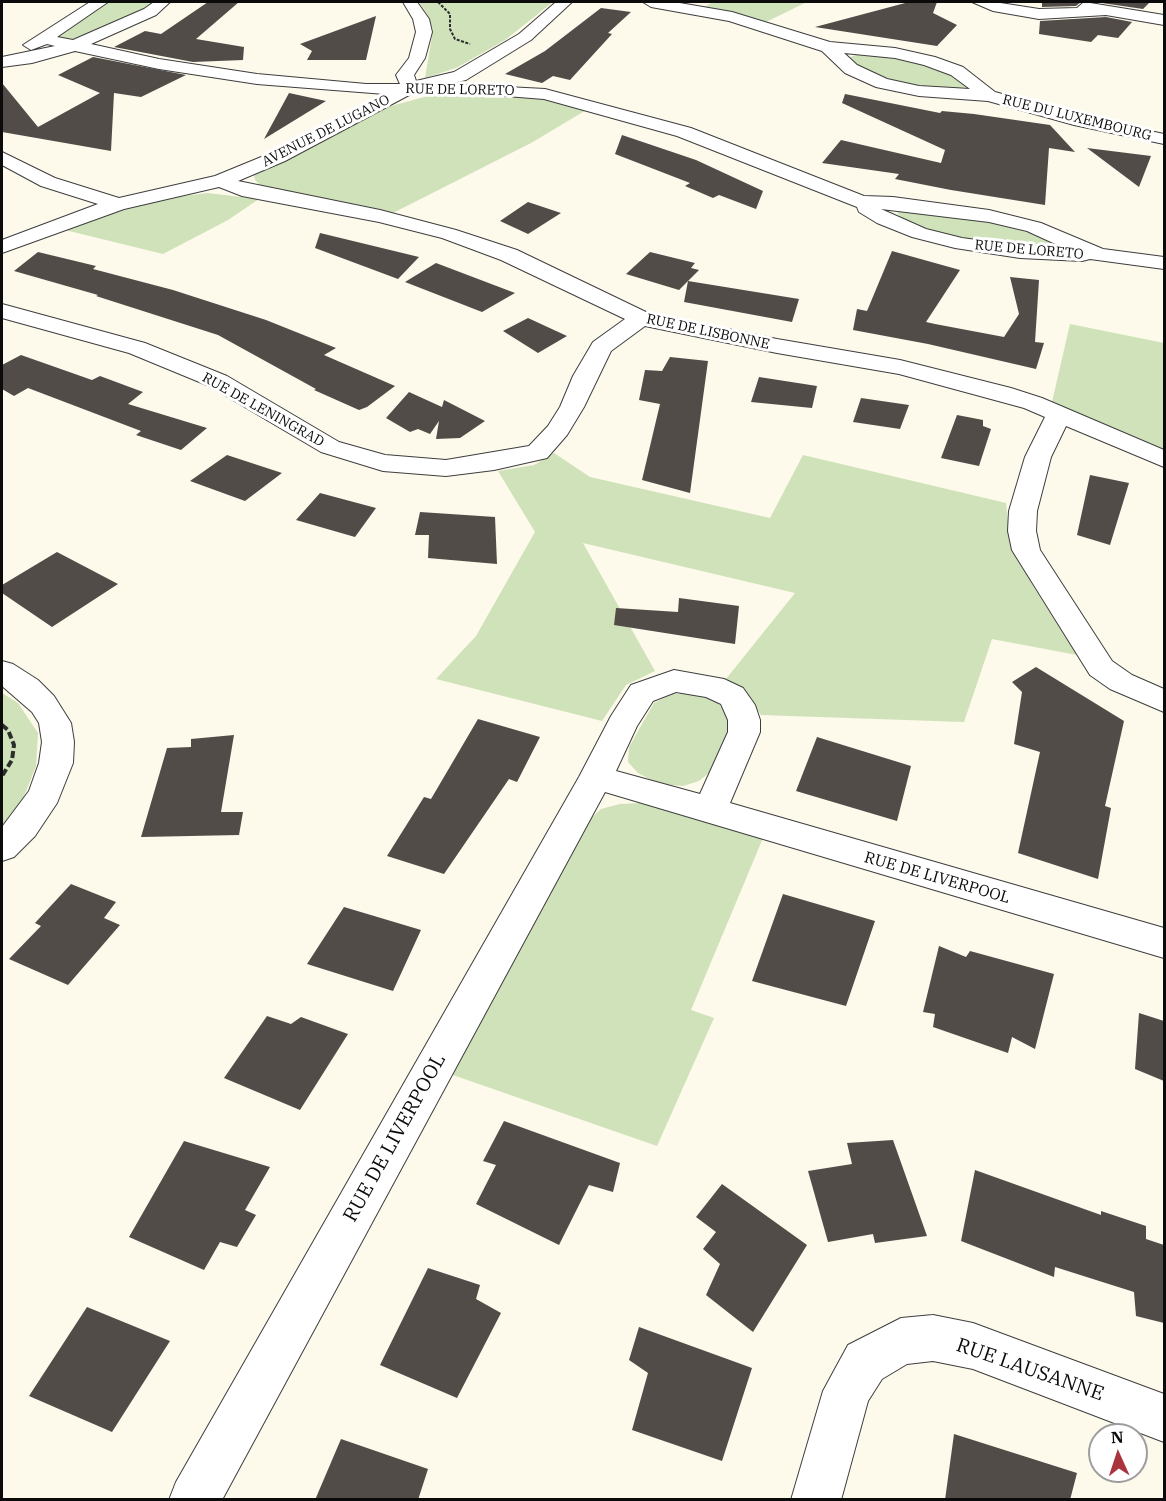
<!DOCTYPE html>
<style>
body{margin:0}
#map{position:relative;width:1166px;height:1501px;overflow:hidden;background:#fdf9eb;font-family:"IBM Plex Serif",serif}
canvas{display:block}
.frame{position:absolute;inset:0;border:3px solid #0b0b0b;pointer-events:none}
.north{position:absolute;left:1088px;top:1423px;width:60px;height:60px;box-sizing:border-box;background:#fff;border:2px solid #9d9d9d;border-radius:50%;rotate:357deg;font-size:16px;font-weight:700;line-height:24px;text-align:center;color:#0b0b0b}
.north::after{content:'';display:block;margin:auto;width:21px;height:27px;background:#a9343e;clip-path:polygon(50% 0,100% 100%,50% 72%,0 100%)}
</style>
<div id="map">
<canvas width="1166" height="1501"></canvas>
<div class="frame"></div>
<div class="north">N</div>
</div>
<script>
const ctx = document.querySelector('canvas').getContext('2d');
ctx.lineJoin = 'round';
function fill(path, color) {
  ctx.fillStyle = color;
  ctx.fill(path, 'evenodd');
}
function toPath(rows) {
  const path = new Path2D();
  for (const r of rows) {
    path.moveTo(r[0], r[1]);
    for (let i = 2; i < r.length; i += 2) path.lineTo(r[i], r[i + 1]);
  }
  return path;
}
function strokePath(path, color, width, dash) {
  ctx.strokeStyle = color;
  ctx.lineWidth = width;
  ctx.lineCap = dash ? 'butt' : 'round';
  ctx.setLineDash(dash || []);
  ctx.stroke(path);
}
function label(font, color, halo, rows, align = 'center') {
  ctx.font = font + ' "IBM Plex Serif",serif';
  ctx.lineWidth = 6;
  ctx.setLineDash([]);
  ctx.textBaseline = 'middle';
  ctx.strokeStyle = halo;
  ctx.fillStyle = color;
  for (const [text, x, y, turn = 0] of rows) {
    ctx.save();
    ctx.translate(x, y);
    ctx.rotate((+turn || 0) * Math.PI / 180);
    ctx.textAlign = isNaN(turn) ? turn : align;
    if (halo) ctx.strokeText(text, 0, 0);
    ctx.fillText(text, 0, 0);
    ctx.restore();
  }
}
const green = toPath([
 [107,2,157,2,147,9,89,37,71,41,58,38,56,35,79,18],
 [419,2,553,2,505,40,456,68,425,78,433,30,428,16],
 [713,2,807,2,766,22,704,7],
 [862,53,914,60,947,72,965,84,966,87,948,91,886,81,852,64,847,58],
 [475,92,542,97,588,109,531,143,393,213,263,188,255,180,254,175,260,170,380,109,428,96],
 [207,193,259,199,228,220,163,254,61,229,161,199],
 [902,210,973,218,1030,233,1049,242,1048,247,1043,249,1017,248,950,236,904,221,897,213],
 [1070,324,1164,343,1164,449,1052,402],
 [554,453,590,477,770,518,803,455,1006,503,1010,543,1033,586,1077,655,992,639,964,722,761,715,746,693,726,679,795,593,583,543,655,671,626,685,602,721,436,679,476,636,535,532,498,471,534,465],
 [2,693,18,703,38,733,36,766,17,814,2,829],
 [672,694,699,694,719,704,728,717,729,731,711,771,699,781,683,786,659,784,638,773,628,762,629,747,654,703],
 [641,803,763,838,691,1010,714,1018,657,1146,450,1074,587,822,601,809,620,804]
]);
const building = toPath([
 [208,2,239,2,196,39,244,47,243,60,193,62,114,47,145,31,161,34],
 [909,2,937,2,933,13,957,25,937,46,815,27],
 [1042,2,1081,2,1076,6,1042,7],
 [1095,2,1150,2,1143,9],
 [601,8,631,12,608,33,612,34,570,80,553,76,542,83,505,74,545,51],
 [376,16,366,60,307,60,312,51,300,44],
 [1106,17,1132,22,1118,38,1098,35,1091,42,1039,34,1040,21],
 [93,57,186,75,141,97,114,93,111,151,2,132,2,83,38,127,100,93,58,75],
 [289,93,326,101,264,139],
 [845,94,940,113,942,111,974,114,1050,125,1075,152,1049,148,1045,205,951,190,895,179,899,174,822,163,841,140,941,163,945,150,842,103],
 [622,135,696,160,763,191,756,209,719,195,713,198,685,186,690,183,615,154],
 [1087,148,1151,156,1139,187],
 [528,202,561,213,528,234,500,221],
 [320,233,419,257,398,279,315,248],
 [892,251,960,270,926,322,935,324,1004,337,1019,314,1010,277,1039,280,1035,342,1044,343,1036,369,928,344,853,330,857,309,867,311],
 [38,252,96,266,93,269,173,290,266,320,336,348,324,355,395,386,367,407,359,410,314,390,316,389,218,335,96,296,98,295,14,271],
 [650,252,695,263,691,268,699,270,688,281,799,299,792,322,684,302,688,281,679,290,626,274],
 [436,263,515,293,482,312,405,282],
 [528,318,567,336,538,353,503,331],
 [21,355,92,380,100,376,143,392,128,404,207,428,181,450,136,435,141,431,28,388,14,396,2,389,2,365],
 [670,357,708,361,690,493,642,480,660,404,639,400,645,370,662,371],
 [759,377,817,386,812,408,751,402],
 [409,392,442,407,444,400,485,421,460,438,436,439,439,421,430,434,418,429,410,432,386,418],
 [861,398,909,405,900,429,853,422],
 [957,415,983,420,983,426,991,429,979,466,941,458],
 [227,455,282,473,245,501,190,481],
 [1090,475,1129,483,1110,545,1077,535],
 [320,493,376,508,355,537,296,520],
 [420,512,495,517,497,564,428,558,429,535,415,535],
 [57,552,118,584,52,627,2,593,2,585],
 [679,598,739,606,735,644,614,625,616,608,678,612],
 [1036,667,1124,721,1105,806,1111,808,1098,879,1018,853,1040,752,1014,744,1022,692,1012,682],
 [478,719,540,737,517,782,509,779,444,874,387,856,424,797,431,799],
 [234,735,221,812,243,812,239,835,141,837,167,748,191,747,191,739],
 [817,737,911,766,897,821,796,791],
 [71,884,116,902,104,918,120,925,68,985,9,959,41,926,35,923],
 [783,894,875,921,846,1006,752,981],
 [344,907,421,930,393,991,307,964],
 [939,946,966,957,970,951,1054,974,1035,1049,1012,1037,1008,1053,933,1027,935,1014,923,1012],
 [1139,1013,1164,1021,1164,1081,1135,1069],
 [267,1016,291,1024,301,1017,348,1034,300,1110,224,1078],
 [504,1121,620,1163,613,1192,589,1185,559,1245,476,1204,496,1165,483,1161],
 [893,1140,927,1236,875,1243,873,1234,828,1242,808,1171,852,1164,847,1143],
 [184,1141,270,1167,245,1210,256,1215,237,1247,220,1242,204,1270,129,1237],
 [975,1170,1101,1215,1101,1211,1146,1226,1146,1239,1164,1245,1164,1323,1136,1316,1134,1292,1055,1267,1054,1277,961,1241],
 [722,1184,807,1245,753,1332,706,1295,720,1264,703,1249,716,1232,696,1217],
 [428,1268,480,1285,476,1299,501,1313,457,1398,380,1365],
 [87,1307,170,1341,112,1432,29,1396],
 [639,1327,752,1368,722,1461,632,1430,648,1373,629,1360],
 [954,1434,1077,1473,1070,1500,945,1500],
 [341,1439,428,1469,418,1500,315,1500]
]);
const pathFar1 = toPath([
 [438,2,450,14,450,29,455,39,470,44]
]);
const path = toPath([
 [2,725,8,730,14,745,12,760,2,776]
]);
const minor = toPath([
 [90,2,108,2,57,37,73,40,144,9,154,2,170,2,156,15,91,44,159,59,257,74,366,84,400,84,396,75,409,58,416,32,413,19,403,2,417,2,429,19,432,32,425,58,414,75,416,81,454,72,519,34,556,2,572,2,531,40,466,80,449,84,545,89,691,128,864,196,893,197,989,210,1041,223,1103,249,1164,257,1164,269,1090,259,1082,261,1020,258,955,248,912,237,877,223,859,212,857,207,677,136,544,99,481,94,411,94,285,161,238,181,380,210,456,230,517,250,648,313,777,339,900,360,1011,388,1042,398,1164,450,1164,467,1066,426,1051,457,1037,511,1036,531,1040,550,1112,661,1132,675,1164,689,1164,712,1110,689,1090,675,1012,550,1008,531,1009,511,1025,457,1045,417,1024,408,899,374,777,353,645,326,611,351,584,407,567,435,547,458,494,470,446,476,383,471,321,452,209,386,129,353,2,318,2,304,145,343,227,376,339,442,385,455,446,460,529,446,548,426,560,407,573,376,593,342,625,319,501,260,442,238,379,222,242,196,219,187,124,209,2,253,2,240,98,204,41,186,2,165,2,152,55,178,119,198,215,176,271,153,385,94,257,84,159,69,75,51,32,63,2,67,2,57,55,46,47,44,31,50,23,45,90,2],
 [881,209,989,222,1027,231,1064,248,1020,246,962,238,926,229,881,209],
 [643,2,674,2,732,12,830,42,895,48,935,57,963,67,995,92,1077,115,1164,134,1164,144,1074,125,988,101,919,96,876,87,845,73,822,51,729,21,651,7,643,2],
 [844,53,895,58,924,65,951,75,970,89,919,86,887,79,857,65,844,53],
 [972,2,994,2,1039,9,1077,8,1084,2,1164,15,1164,25,1106,15,1039,19,993,11,972,2],
 [2,661,13,664,38,680,54,696,71,723,74,742,73,763,57,803,35,836,14,857,2,861,2,827,29,791,39,763,42,742,39,723,32,712,2,686,2,661],
 [674,670,724,679,743,688,755,705,760,720,760,732,730,803,1164,928,1164,958,605,792,222,1500,169,1500,176,1482,579,777,611,716,631,685,674,670],
 [676,692,706,697,721,704,728,720,728,732,700,794,616,771,637,726,653,701,676,692],
 [933,1315,973,1323,1164,1394,1164,1442,973,1369,933,1361,907,1364,882,1379,868,1401,841,1500,791,1500,823,1391,848,1345,901,1318,933,1315]
]);
const farStreetnames = [
 ["RUE DE LORETO",460,90,1],
 ["RUE DU LUXEMBOURG",1077,118,14],
 ["AVENUE DE LUGANO",326,131,-27],
 ["RUE DE LORETO",1029,250,5],
 ["RUE DE LISBONNE",708,332,12],
 ["RUE DE LENINGRAD",263,410,29]
];
const streetNames = [
 ["RUE DE LIVERPOOL",937,878,16]
];
const nearStreetnames = [
 ["RUE DE LIVERPOOL",395,1138,-61],
 ["RUE LAUSANNE",1030,1370,19]
];
fill(green, '#d0e2b9');
fill(building, '#524c49');
strokePath(minor, '#3e3e3e', 2);
strokePath(pathFar1, '#2d2d2d', 2, [3, 1.5]);
strokePath(path, '#2d2d2d', 4, [7, 3]);
fill(minor, '#fff');
label('14px', '#0b0b0b', '#fff', farStreetnames);
label('16px', '#0b0b0b', '#fff', streetNames);
label('20px', '#0b0b0b', '#fff', nearStreetnames);
</script>
